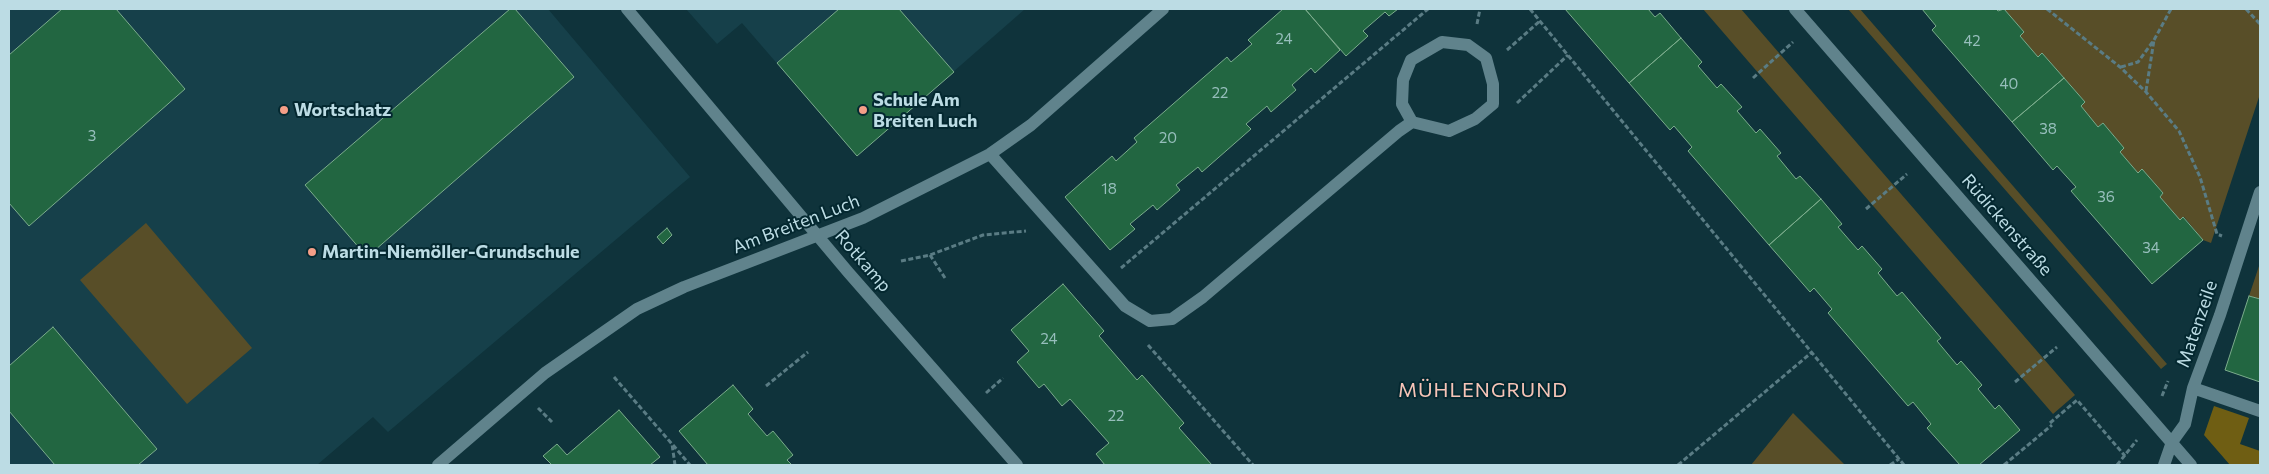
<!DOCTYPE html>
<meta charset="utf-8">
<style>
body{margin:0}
#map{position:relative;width:2269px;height:474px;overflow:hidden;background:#0f333b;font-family:Commissioner,sans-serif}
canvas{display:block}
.frame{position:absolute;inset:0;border:10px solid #bcdce4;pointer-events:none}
</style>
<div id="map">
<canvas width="2269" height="474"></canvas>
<div class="frame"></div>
</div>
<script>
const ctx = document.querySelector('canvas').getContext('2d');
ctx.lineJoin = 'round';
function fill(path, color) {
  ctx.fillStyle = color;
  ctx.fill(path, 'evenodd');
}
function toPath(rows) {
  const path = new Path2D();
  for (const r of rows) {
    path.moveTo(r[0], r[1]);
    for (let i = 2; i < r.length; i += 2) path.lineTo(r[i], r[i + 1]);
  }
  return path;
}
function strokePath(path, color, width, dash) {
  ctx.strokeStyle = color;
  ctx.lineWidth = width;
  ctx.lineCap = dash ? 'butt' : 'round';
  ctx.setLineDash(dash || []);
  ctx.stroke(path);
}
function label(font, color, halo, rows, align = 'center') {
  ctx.font = font + ' Commissioner,sans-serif';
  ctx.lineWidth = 4;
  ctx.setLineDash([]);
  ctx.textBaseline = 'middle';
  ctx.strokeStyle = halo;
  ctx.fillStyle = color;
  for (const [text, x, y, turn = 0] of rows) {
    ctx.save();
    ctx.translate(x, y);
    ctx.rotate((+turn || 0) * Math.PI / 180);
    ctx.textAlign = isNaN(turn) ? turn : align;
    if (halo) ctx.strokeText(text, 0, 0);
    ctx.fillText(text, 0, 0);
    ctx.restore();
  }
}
const built = toPath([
 [9,9,548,9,690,177,388,432,373,417,317,465,9,465],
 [686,9,1025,9,857,156,742,23,717,44]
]);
const green = toPath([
 [1703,9,1741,9,2075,395,2053,414],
 [1848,9,1860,9,2167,364,2161,369],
 [2004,9,2260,9,2260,94,2211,243,2203,240,2184,217,2180,220,2160,197,2163,193,2143,170,2138,173,2120,152,2124,148,2103,123,2098,127,2081,106,2085,102,2064,78,2042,53,2038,57,2020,36,2024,32],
 [146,223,252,348,187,404,80,280],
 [2260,263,2260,299,2249,296],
 [1793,413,1845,465,1751,465]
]);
const forest = toPath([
 [2214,406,2249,418,2240,444,2260,451,2260,465,2230,465,2204,435]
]);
const building = toPath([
 [62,9,116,9,185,89,29,226,9,203,9,55,62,9],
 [510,9,515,9,574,77,367,257,305,185,510,9],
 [839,9,899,9,954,72,857,156,777,63,839,9],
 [1283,9,1305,9,1340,50,1315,73,1311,68,1292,85,1296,90,1271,112,1267,106,1246,124,1251,129,1202,172,1198,167,1176,185,1180,190,1157,210,1153,205,1130,224,1135,229,1110,250,1065,197,1112,156,1116,161,1137,142,1134,138,1227,57,1231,62,1252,44,1248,40,1283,9],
 [1305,9,1398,9,1389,16,1385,12,1363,31,1368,36,1346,56,1305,9],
 [1565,9,1648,9,1655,17,1660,13,1681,38,1629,83,1565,9],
 [1922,9,1996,9,1998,11,2004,9,2024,32,2020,36,2038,57,2042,53,2064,78,2012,122,1932,30,1936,26,1922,9],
 [1681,38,1702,62,1698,66,1717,88,1721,84,1742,107,1737,111,1756,133,1760,129,1781,153,1777,156,1796,179,1800,176,1821,199,1769,245,1688,151,1692,147,1674,126,1670,130,1629,83,1681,38],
 [2064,78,2085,102,2081,106,2098,127,2103,123,2124,148,2120,152,2138,173,2142,169,2163,193,2160,197,2180,220,2183,217,2203,240,2152,284,2071,191,2076,187,2057,166,2053,170,2012,122,2064,78],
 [1821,199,1842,224,1838,227,1858,250,1862,246,1882,269,1878,273,1897,296,1902,292,1941,338,1937,341,1957,365,1961,361,1982,385,1978,389,1995,409,1999,405,2020,430,1979,465,1960,465,1927,428,1931,424,1913,402,1908,406,1828,313,1832,309,1814,288,1810,292,1769,245,1821,199],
 [667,228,672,235,663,244,657,237,667,228],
 [1063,284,1104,331,1099,336,1137,380,1142,375,1184,423,1179,428,1212,465,1105,465,1096,454,1109,443,1070,399,1062,406,1044,384,1039,388,1017,362,1029,351,1011,330,1063,284],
 [2249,296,2260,299,2260,382,2225,370,2249,296],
 [53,327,157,449,138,465,55,465,9,411,9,366,53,327],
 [733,385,753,409,748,414,767,436,773,431,793,455,787,460,792,465,708,465,679,431,733,385],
 [619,410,660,457,650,465,552,465,543,456,557,444,567,455,619,410]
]);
const path = toPath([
 [1530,9,1904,465],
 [2047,9,2120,67,2146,92,2179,131,2200,177,2217,234,2222,236],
 [2246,9,2260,24],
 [1477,24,1480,9],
 [1507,50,1540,21],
 [2121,67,2138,62,2154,40,2171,9],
 [1753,78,1793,42],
 [2146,91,2154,40],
 [1517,103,1568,55],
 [1866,209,1907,174],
 [930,255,945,278],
 [901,261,930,255,983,235,1026,231],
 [1121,268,1428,9],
 [1148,345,1253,465],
 [614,377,672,444,675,465],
 [2015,382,2057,347],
 [766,386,808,352],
 [986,393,1003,378],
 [2162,396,2168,381],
 [538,408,552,422],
 [2050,423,2077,400,2125,456],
 [673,445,690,465],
 [1678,465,1811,353],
 [1890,465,1899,459],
 [2004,465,2052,425],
 [2117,465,2137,440]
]);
const minor = toPath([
 [627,9,848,272,1017,465],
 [1795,9,2191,465],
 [990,154,1125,306,1150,321,1172,319,1203,297,1399,131,1412,122,1449,131,1475,119,1493,104,1493,84,1486,58,1468,45,1442,42,1411,60,1403,80,1402,104,1412,122],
 [2193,388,2260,411],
 [438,465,545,373,637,309,684,287,863,218,990,154,1031,125,1163,9],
 [2164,465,2172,442,2185,424,2193,388,2220,315,2260,192]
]);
const markers = [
 [284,110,5,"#f49e87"],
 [863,110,5,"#f49e87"],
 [312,252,5,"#f49e87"]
];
const numberNames = [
 ["24",1284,39],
 ["42",1972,41],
 ["40",2009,84],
 ["22",1220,93],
 ["38",2048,129],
 ["3",92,136],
 ["20",1168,138],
 ["18",1109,189],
 ["36",2106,197],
 ["34",2151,248],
 ["24",1049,339],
 ["22",1116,416]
];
const poiNames = [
 ["Schule Am",873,100],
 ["Breiten Luch",873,121],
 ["Wortschatz",294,110],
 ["Martin-Niemöller-Grundschule",322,252]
];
const streetNames = [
 ["Am Breiten Luch",796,224,-21],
 ["Rüdickenstraße",2007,225,49],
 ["Rotkamp",863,261,49],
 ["Matenzeile",2197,324,-71]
];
const quarterNames = [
 ["MÜHLENGRUND",1483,390]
];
fill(built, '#16404a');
fill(green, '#584e28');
fill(forest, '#6f5e13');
fill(building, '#226641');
strokePath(building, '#7bac8c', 1);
strokePath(path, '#5a7c84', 3, [5, 2.5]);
strokePath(minor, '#60838c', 12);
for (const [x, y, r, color] of markers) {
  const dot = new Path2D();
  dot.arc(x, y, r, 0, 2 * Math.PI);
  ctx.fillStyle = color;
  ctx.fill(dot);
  strokePath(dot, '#042830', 2);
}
label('15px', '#96bebb', null, numberNames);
label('bold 18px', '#bcdce4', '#042830', poiNames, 'left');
label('18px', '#bcdce4', '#042830', streetNames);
ctx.letterSpacing = '1px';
label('20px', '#f6c4b7', '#042830', quarterNames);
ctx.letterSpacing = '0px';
</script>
